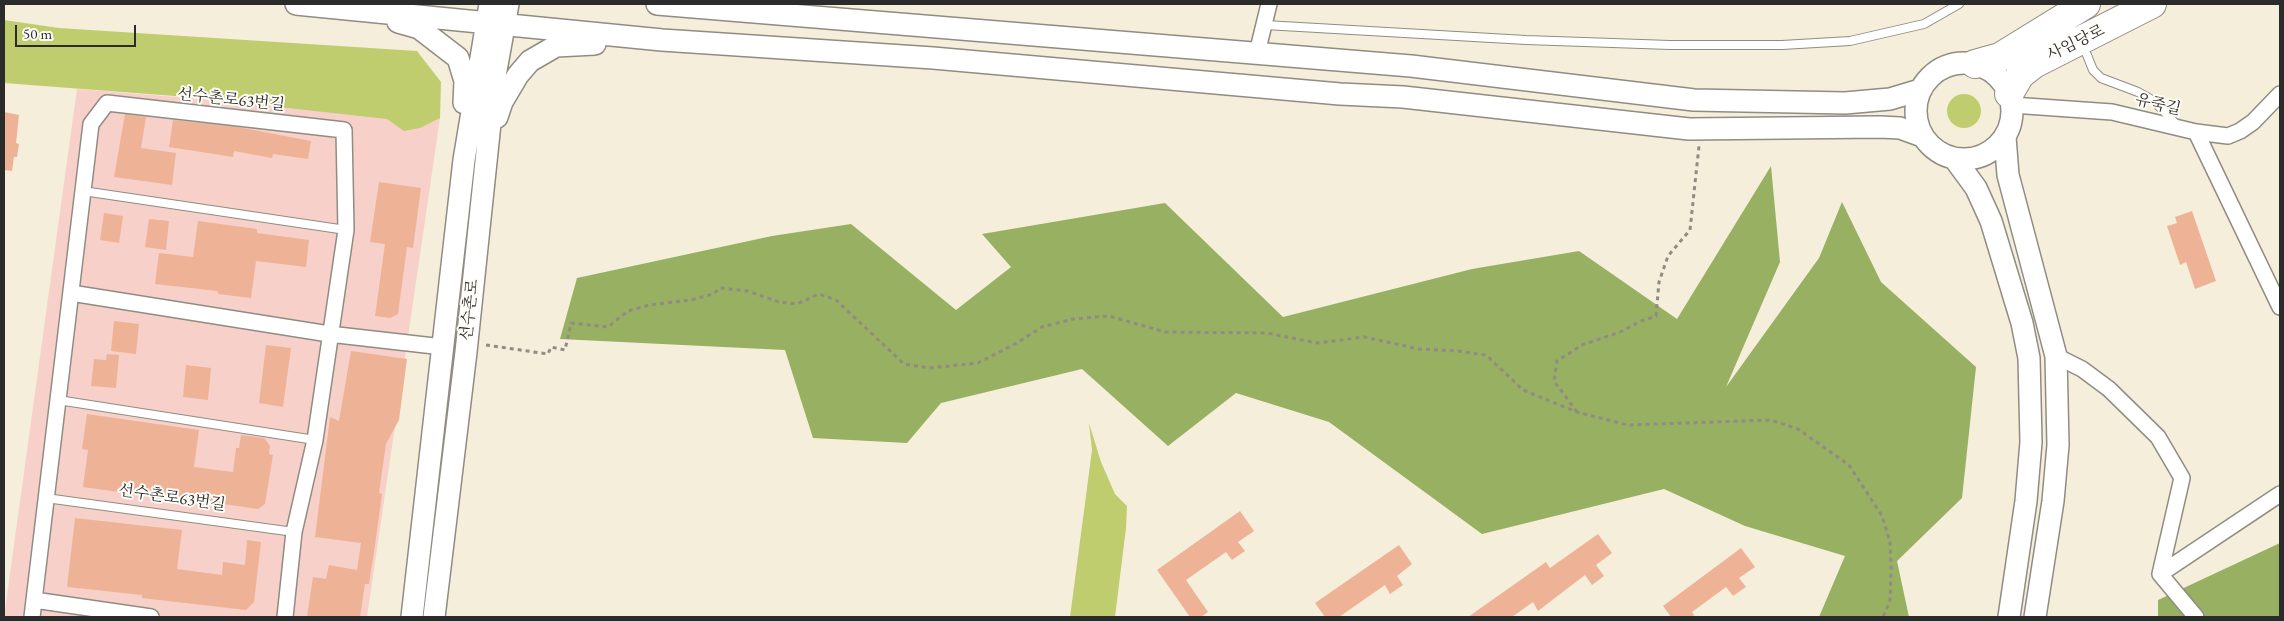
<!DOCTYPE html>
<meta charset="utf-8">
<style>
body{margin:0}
#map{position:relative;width:2284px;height:621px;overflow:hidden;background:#f5eedb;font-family:"EB Garamond",serif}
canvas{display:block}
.frame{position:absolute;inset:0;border:5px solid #2b2b2b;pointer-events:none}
.scale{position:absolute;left:15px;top:25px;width:121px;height:22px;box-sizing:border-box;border:2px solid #2b2b2b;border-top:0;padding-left:6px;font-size:15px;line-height:18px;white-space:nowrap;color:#2b2b2b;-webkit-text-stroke:4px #fdfcf7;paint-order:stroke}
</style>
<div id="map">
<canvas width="2284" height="621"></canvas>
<div class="frame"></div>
<div class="scale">50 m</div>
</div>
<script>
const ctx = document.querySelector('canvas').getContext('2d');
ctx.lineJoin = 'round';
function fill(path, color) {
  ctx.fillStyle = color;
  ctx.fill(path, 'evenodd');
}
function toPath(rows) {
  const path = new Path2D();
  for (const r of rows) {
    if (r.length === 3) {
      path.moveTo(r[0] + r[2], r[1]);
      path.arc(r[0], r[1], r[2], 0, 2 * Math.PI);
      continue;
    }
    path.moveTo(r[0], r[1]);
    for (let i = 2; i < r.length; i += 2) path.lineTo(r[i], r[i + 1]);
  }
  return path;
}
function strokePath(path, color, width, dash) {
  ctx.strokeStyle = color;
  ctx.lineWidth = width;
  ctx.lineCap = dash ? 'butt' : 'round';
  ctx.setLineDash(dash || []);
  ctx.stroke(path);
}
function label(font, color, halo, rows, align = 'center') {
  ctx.font = font + ' "EB Garamond","Noto Serif KR",serif';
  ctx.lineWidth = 4;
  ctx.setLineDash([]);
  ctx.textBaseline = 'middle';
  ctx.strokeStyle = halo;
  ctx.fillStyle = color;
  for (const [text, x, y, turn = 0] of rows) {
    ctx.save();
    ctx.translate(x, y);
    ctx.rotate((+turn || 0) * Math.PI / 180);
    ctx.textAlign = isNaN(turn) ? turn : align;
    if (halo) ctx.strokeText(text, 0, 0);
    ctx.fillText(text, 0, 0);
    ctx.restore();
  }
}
const built = toPath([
 [77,89,440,118,367,617,4,617]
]);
const green = toPath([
 [4,20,59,28,417,51,441,82,440,118,420,128,404,131,387,119,188,97,4,83],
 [1964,111,17],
 [1089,423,1101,462,1115,494,1127,506,1126,528,1115,617,1070,617,1092,450]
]);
const forest = toPath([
 [1771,166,1780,262,1726,387,1819,258,1842,202,1881,282,1976,367,1962,498,1897,561,1909,617,1819,617,1845,556,1745,526,1664,489,1482,534,1329,422,1236,393,1168,446,1082,369,941,403,907,443,813,438,785,350,560,339,577,278,772,236,851,224,956,310,1011,267,982,234,1165,203,1283,317,1472,269,1579,251,1677,319],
 [2280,543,2280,617,2158,617,2158,600]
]);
const building = toPath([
 [4,112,19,115,16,143,19,144,17,157,14,157,12,171,4,170],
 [125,114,146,117,141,148,176,153,172,185,114,177],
 [173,120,238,127,311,141,308,159,273,154,272,158,234,151,233,157,169,147],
 [379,182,421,188,413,248,407,247,398,314,390,318,375,316,385,244,370,242],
 [2192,211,2216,281,2195,289,2186,262,2180,265,2167,226,2177,223,2175,217],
 [104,213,123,216,119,243,100,240],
 [149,219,169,221,166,250,145,247],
 [198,221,257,229,257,233,309,240,306,267,256,261,251,298,218,294,218,291,155,284,159,253,193,257],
 [114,321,139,324,136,354,111,351],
 [266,345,291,348,283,407,259,403],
 [351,351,407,359,399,420,386,444,379,493,382,494,375,545,369,584,365,584,360,617,307,617,313,577,326,579,329,565,357,570,361,543,315,537,330,417,339,421],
 [107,354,119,355,116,388,91,386,94,359,106,360],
 [186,365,211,368,208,400,183,397],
 [87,414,199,430,194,467,233,472,236,448,239,448,241,435,264,438,270,446,269,454,273,455,265,504,258,509,147,493,147,496,83,487,88,450,82,449],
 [1240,511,1254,531,1238,542,1245,551,1232,560,1226,552,1186,580,1208,612,1201,617,1190,617,1157,570],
 [75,518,182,530,177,569,222,575,223,562,245,565,247,540,261,542,254,602,246,610,142,598,142,595,67,587],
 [1598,534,1612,553,1596,565,1604,576,1592,585,1585,575,1538,611,1533,602,1512,617,1468,617,1546,562,1550,568],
 [1399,545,1412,564,1397,576,1403,585,1390,594,1385,585,1339,617,1325,617,1315,603],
 [1741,548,1755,567,1739,578,1746,587,1733,596,1726,587,1692,612,1695,617,1671,617,1663,606]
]);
const path = toPath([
 [486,345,548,354,551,347,565,350,571,323,608,327,628,311,649,305,691,300,713,294,720,288,748,291,779,302,797,304,819,294,836,300,904,364,929,368,978,363,1015,344,1042,327,1073,319,1109,316,1165,332,1267,333,1317,343,1364,337,1419,349,1458,351,1486,355,1523,390,1577,412,1627,425,1771,420,1798,429,1849,465,1882,516,1890,542,1891,569,1890,601,1883,617],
 [1577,412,1554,381,1557,361,1582,345,1620,332,1641,321,1656,316,1659,282,1668,256,1690,230,1699,146]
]);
const lane = toPath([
 [1265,25,1526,40,1670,45,1782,45,1850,41,1924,24,1959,4],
 [2087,55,2093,70,2101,78,2138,92,2154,101,2178,126],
 [83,191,346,230],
 [58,400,315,440],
 [46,498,294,532]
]);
const street = toPath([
 [1257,53,1269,4],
 [2012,105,2112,112,2196,132,2228,136,2240,131,2253,122,2280,94],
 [2196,132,2280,307],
 [71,293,329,334,443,347],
 [2056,356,2082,369,2109,389,2158,437,2182,478,2160,574],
 [2160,574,2280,494],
 [2160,574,2196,617],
 [34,600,151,617],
 [32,617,91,124,107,103,344,130,346,230,315,440,294,532,285,617]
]);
const secondary = toPath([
 [296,4,662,40,933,58,1340,94,1403,97,1689,129,1880,127,1900,128,1922,136],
 [657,4,1411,66,1694,100,1845,103,1890,99,1920,90],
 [398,22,419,28,458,58,465,81,464,103],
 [1964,111,48],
 [497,117,502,102,518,75,530,61,556,46,595,44],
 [2005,137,2008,175,2056,356,2058,445,2053,501,2035,617],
 [1954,158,1976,188,1991,221,2022,323,2029,358,2031,442,2026,501,2009,617],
 [412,617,464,160,490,4],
 [434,617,466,352,495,76,508,4]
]);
const highway = toPath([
 [1975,64,2000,57,2086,4],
 [2009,94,2020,75,2034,64,2152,4]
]);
const streetNames = [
 ["사임당로",2076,43,-26],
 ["선수촌로63번길",231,100,6],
 ["유죽길",2158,105,13],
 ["선수촌로",470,310,-84],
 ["선수촌로63번길",172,498,8]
];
fill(built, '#f7d0c9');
fill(green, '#bfcd6f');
fill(forest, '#97b062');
fill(building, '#eeb396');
strokePath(lane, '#908c83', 10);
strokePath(street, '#908c83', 18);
strokePath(secondary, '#908c83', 24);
strokePath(highway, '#908c83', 30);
strokePath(path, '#908c83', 3, [4, 4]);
strokePath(lane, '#fff', 8);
strokePath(street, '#fff', 15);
strokePath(secondary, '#fff', 21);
strokePath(highway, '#fff', 28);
label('16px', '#2b2b2b', '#fdfcf7', streetNames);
</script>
